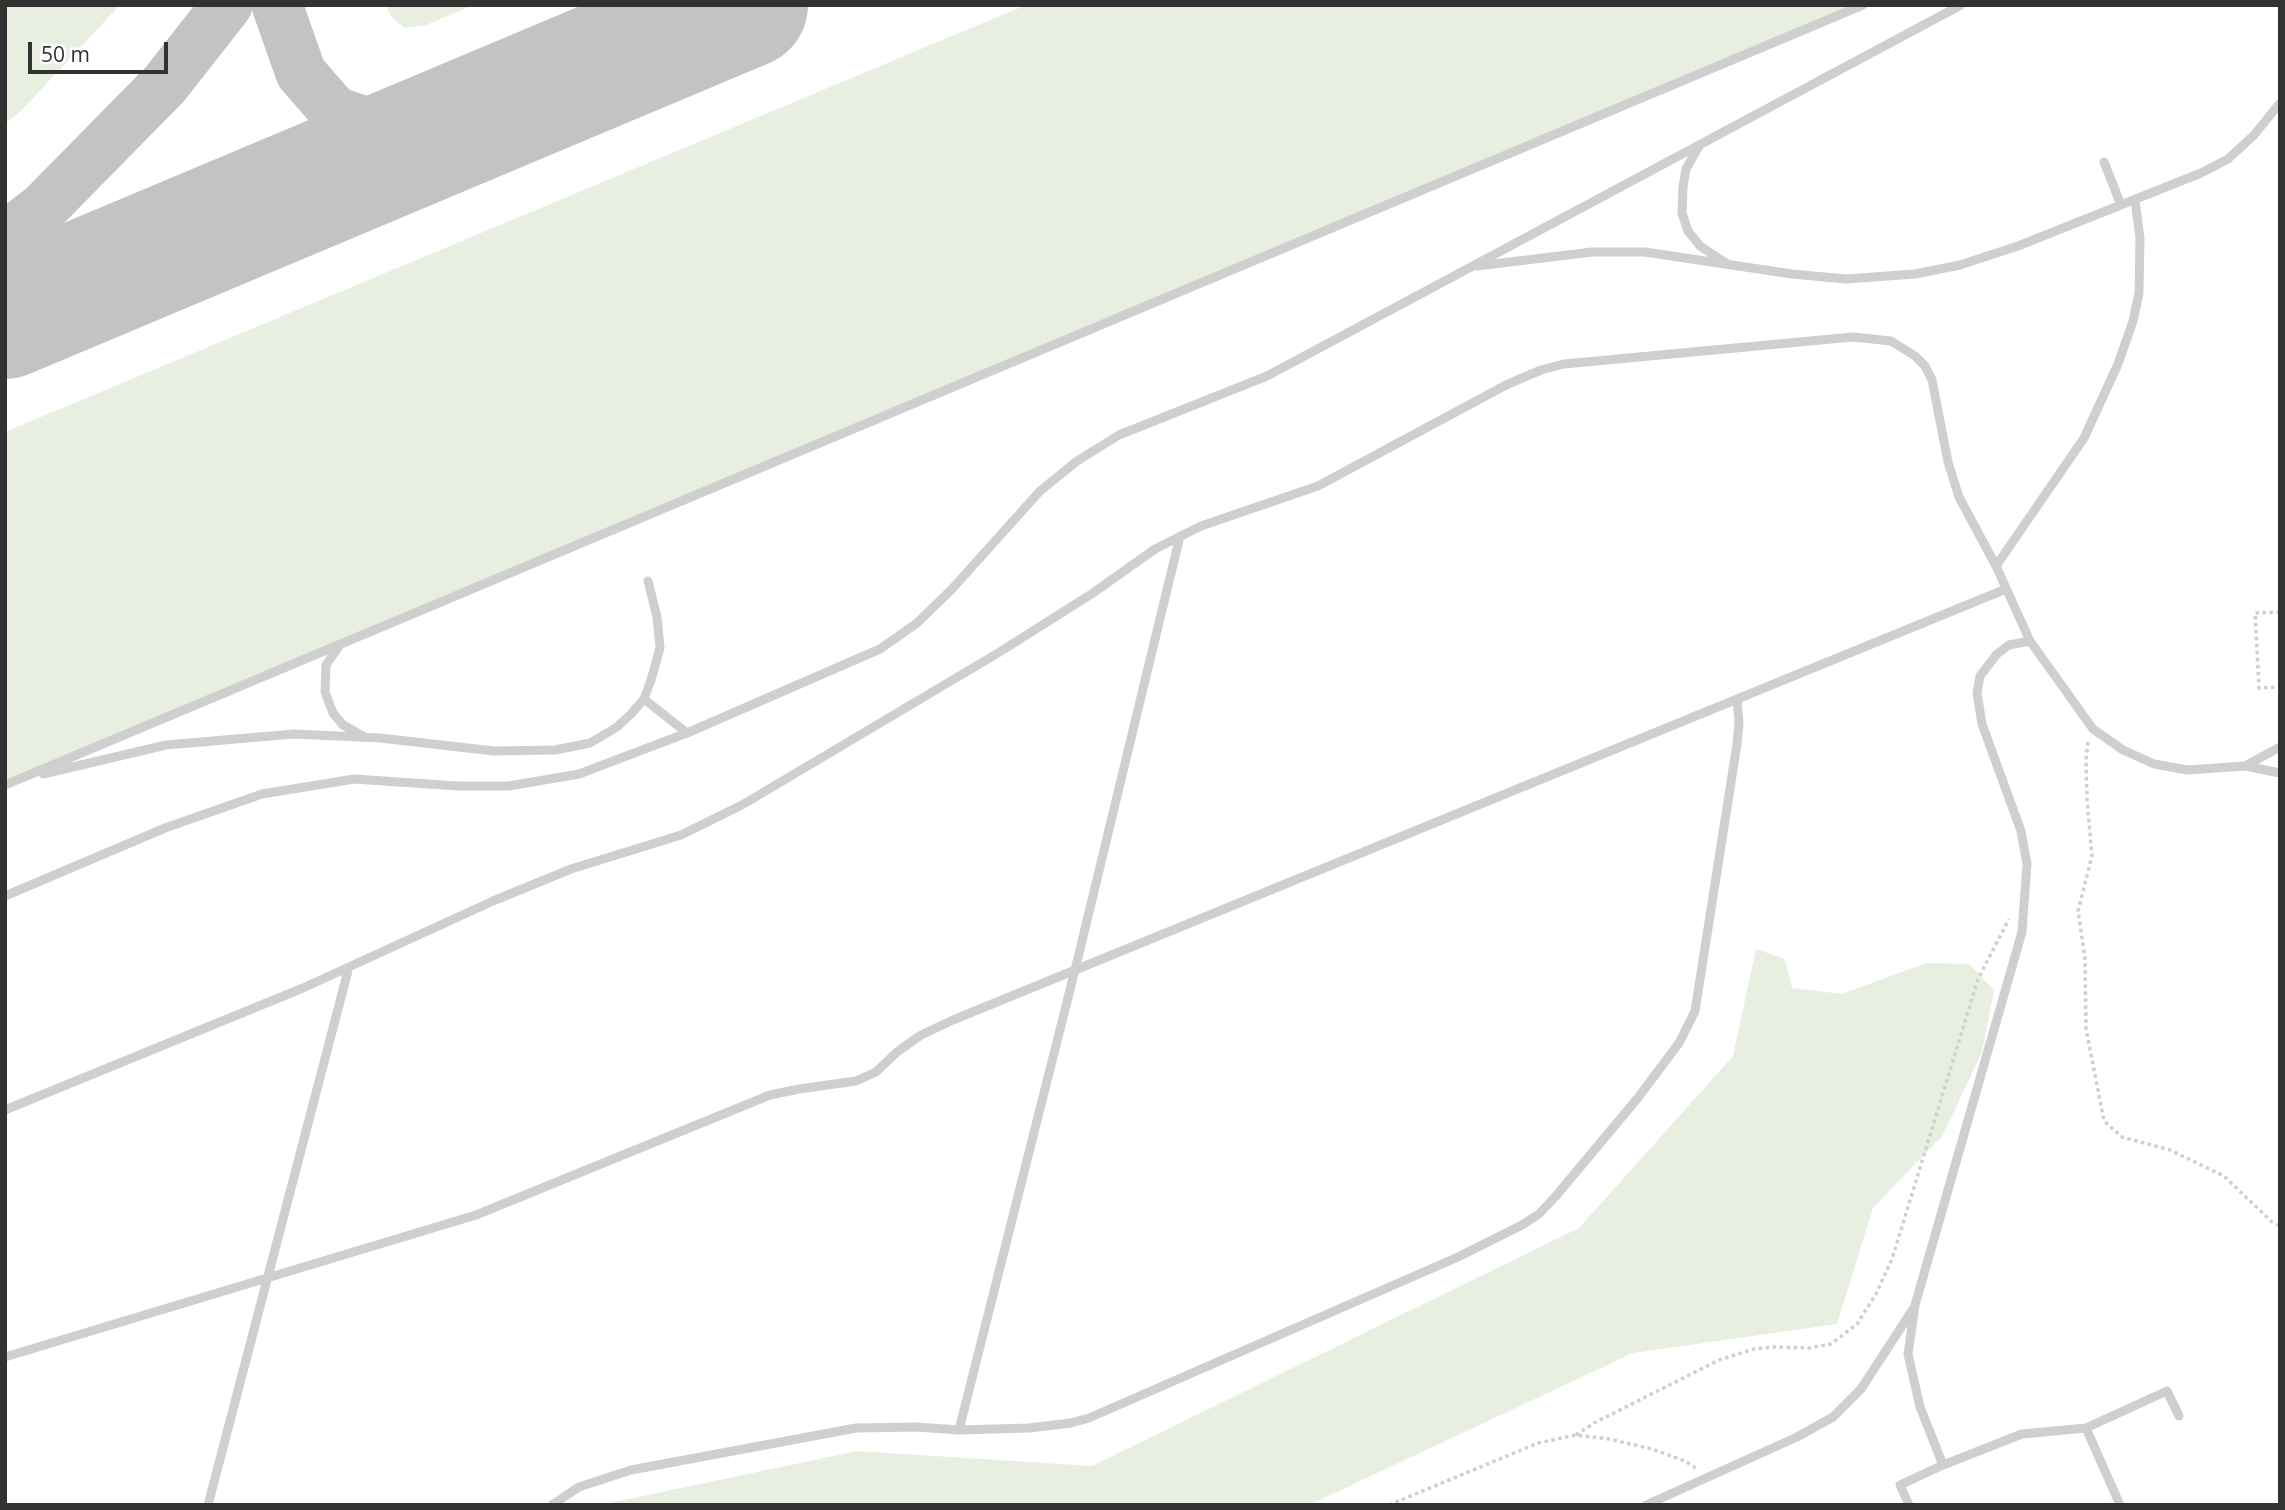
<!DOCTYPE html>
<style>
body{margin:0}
#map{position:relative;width:2285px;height:1510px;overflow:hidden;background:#fff;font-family:"Open Sans",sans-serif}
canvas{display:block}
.frame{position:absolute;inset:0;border:7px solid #323232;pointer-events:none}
.scale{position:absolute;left:28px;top:42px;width:140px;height:32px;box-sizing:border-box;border:4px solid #323232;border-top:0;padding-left:9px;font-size:21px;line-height:24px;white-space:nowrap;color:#323232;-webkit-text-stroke:5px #fff;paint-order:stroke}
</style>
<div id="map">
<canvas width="2285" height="1510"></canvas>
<div class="frame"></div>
<div class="scale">50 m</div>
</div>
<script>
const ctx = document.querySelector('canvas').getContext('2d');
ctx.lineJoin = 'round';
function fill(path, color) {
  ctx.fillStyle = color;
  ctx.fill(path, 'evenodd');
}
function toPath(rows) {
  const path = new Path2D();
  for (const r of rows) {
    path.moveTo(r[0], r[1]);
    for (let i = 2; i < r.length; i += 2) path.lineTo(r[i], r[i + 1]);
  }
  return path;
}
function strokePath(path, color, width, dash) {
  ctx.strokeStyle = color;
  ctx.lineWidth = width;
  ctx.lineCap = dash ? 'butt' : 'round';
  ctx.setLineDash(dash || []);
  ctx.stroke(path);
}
const green = toPath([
 [5,5,120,5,21,111,5,124],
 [386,5,474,5,426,25,405,28,391,17],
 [1026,5,1863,5,5,785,5,432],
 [1756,949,1785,959,1792,988,1842,994,1926,963,1969,964,1994,990,1982,1052,1943,1135,1873,1208,1837,1324,1633,1353,1309,1505,600,1505,857,1451,1092,1466,1579,1228,1733,1056]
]);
const taxiway = toPath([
 [277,5,301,73,335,112,393,131,439,134],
 [5,237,44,207,165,84,227,5]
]);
const runway = toPath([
 [5,316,745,5]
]);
const path = toPath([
 [2280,612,2255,613,2259,688,2280,687],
 [2088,742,2086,760,2087,800,2092,856,2078,911,2085,958,2086,1029,2104,1121,2122,1137,2170,1150,2224,1176,2272,1222,2280,1226],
 [1576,1435,1594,1423,1719,1360,1754,1349,1773,1347,1809,1348,1831,1344,1857,1324,1876,1294,1892,1259,1978,979,2009,919],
 [1389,1505,1538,1443,1576,1435,1609,1439,1652,1449,1685,1461,1697,1469]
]);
const service = toPath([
 [1699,146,1686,169,1683,187,1682,213,1688,231,1700,246,1726,263],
 [2104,162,2121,205],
 [1477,266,1592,252,1645,252,1792,274,1846,279,1915,274,1960,265,2018,246,2201,173,2228,159,2254,135,2280,103],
 [2030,641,1996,566,2084,438,2118,364,2133,321,2139,293,2140,238,2135,200],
 [340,645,326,665,325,692,333,713,343,725,363,736],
 [644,699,687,733],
 [2245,766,2280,747],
 [43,774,166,745,294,734,380,738,494,751,555,750,590,743,617,727,631,714,644,699,651,680,660,648,657,617,648,581],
 [5,785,1863,5],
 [5,896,165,828,262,794,354,779,458,786,509,786,579,774,687,733,880,649,917,623,952,589,1040,491,1077,461,1119,435,1267,376,1961,5],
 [5,1110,303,988,493,901,571,869,681,835,742,805,998,653,1093,593,1155,549,1201,526,1318,486,1506,385,1541,370,1564,364,1853,337,1891,341,1915,356,1925,366,1932,380,1948,462,1959,497,1996,566],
 [5,1357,476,1215,770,1095,799,1089,856,1081,876,1072,897,1052,921,1035,953,1020,2006,589],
 [2086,1428,2167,1391,2179,1416],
 [959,1430,1075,970,1180,536],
 [1943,1465,1920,1407,1908,1354,1915,1305,2022,932,2027,864,2021,831,1982,724,1977,693,1980,676,1997,654,2009,645,2030,641,2093,729,2123,750,2154,764,2188,770,2245,766,2280,773],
 [208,1505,349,967],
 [552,1505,579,1487,631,1470,856,1428,916,1427,959,1430,1029,1428,1071,1423,1089,1418,1458,1257,1522,1225,1539,1214,1555,1197,1637,1099,1679,1043,1695,1011,1737,744,1739,723,1737,699],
 [1646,1505,1797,1437,1833,1417,1861,1389,1913,1309],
 [1909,1505,1900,1485,1943,1465,2022,1434,2086,1428,2120,1505]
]);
fill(green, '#e9efe0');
strokePath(taxiway, '#c3c3c3', 51);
strokePath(runway, '#c3c3c3', 126);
strokePath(path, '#cfcfcf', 3.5, [3.5, 3.5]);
strokePath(service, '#cfcfcf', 9);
</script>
